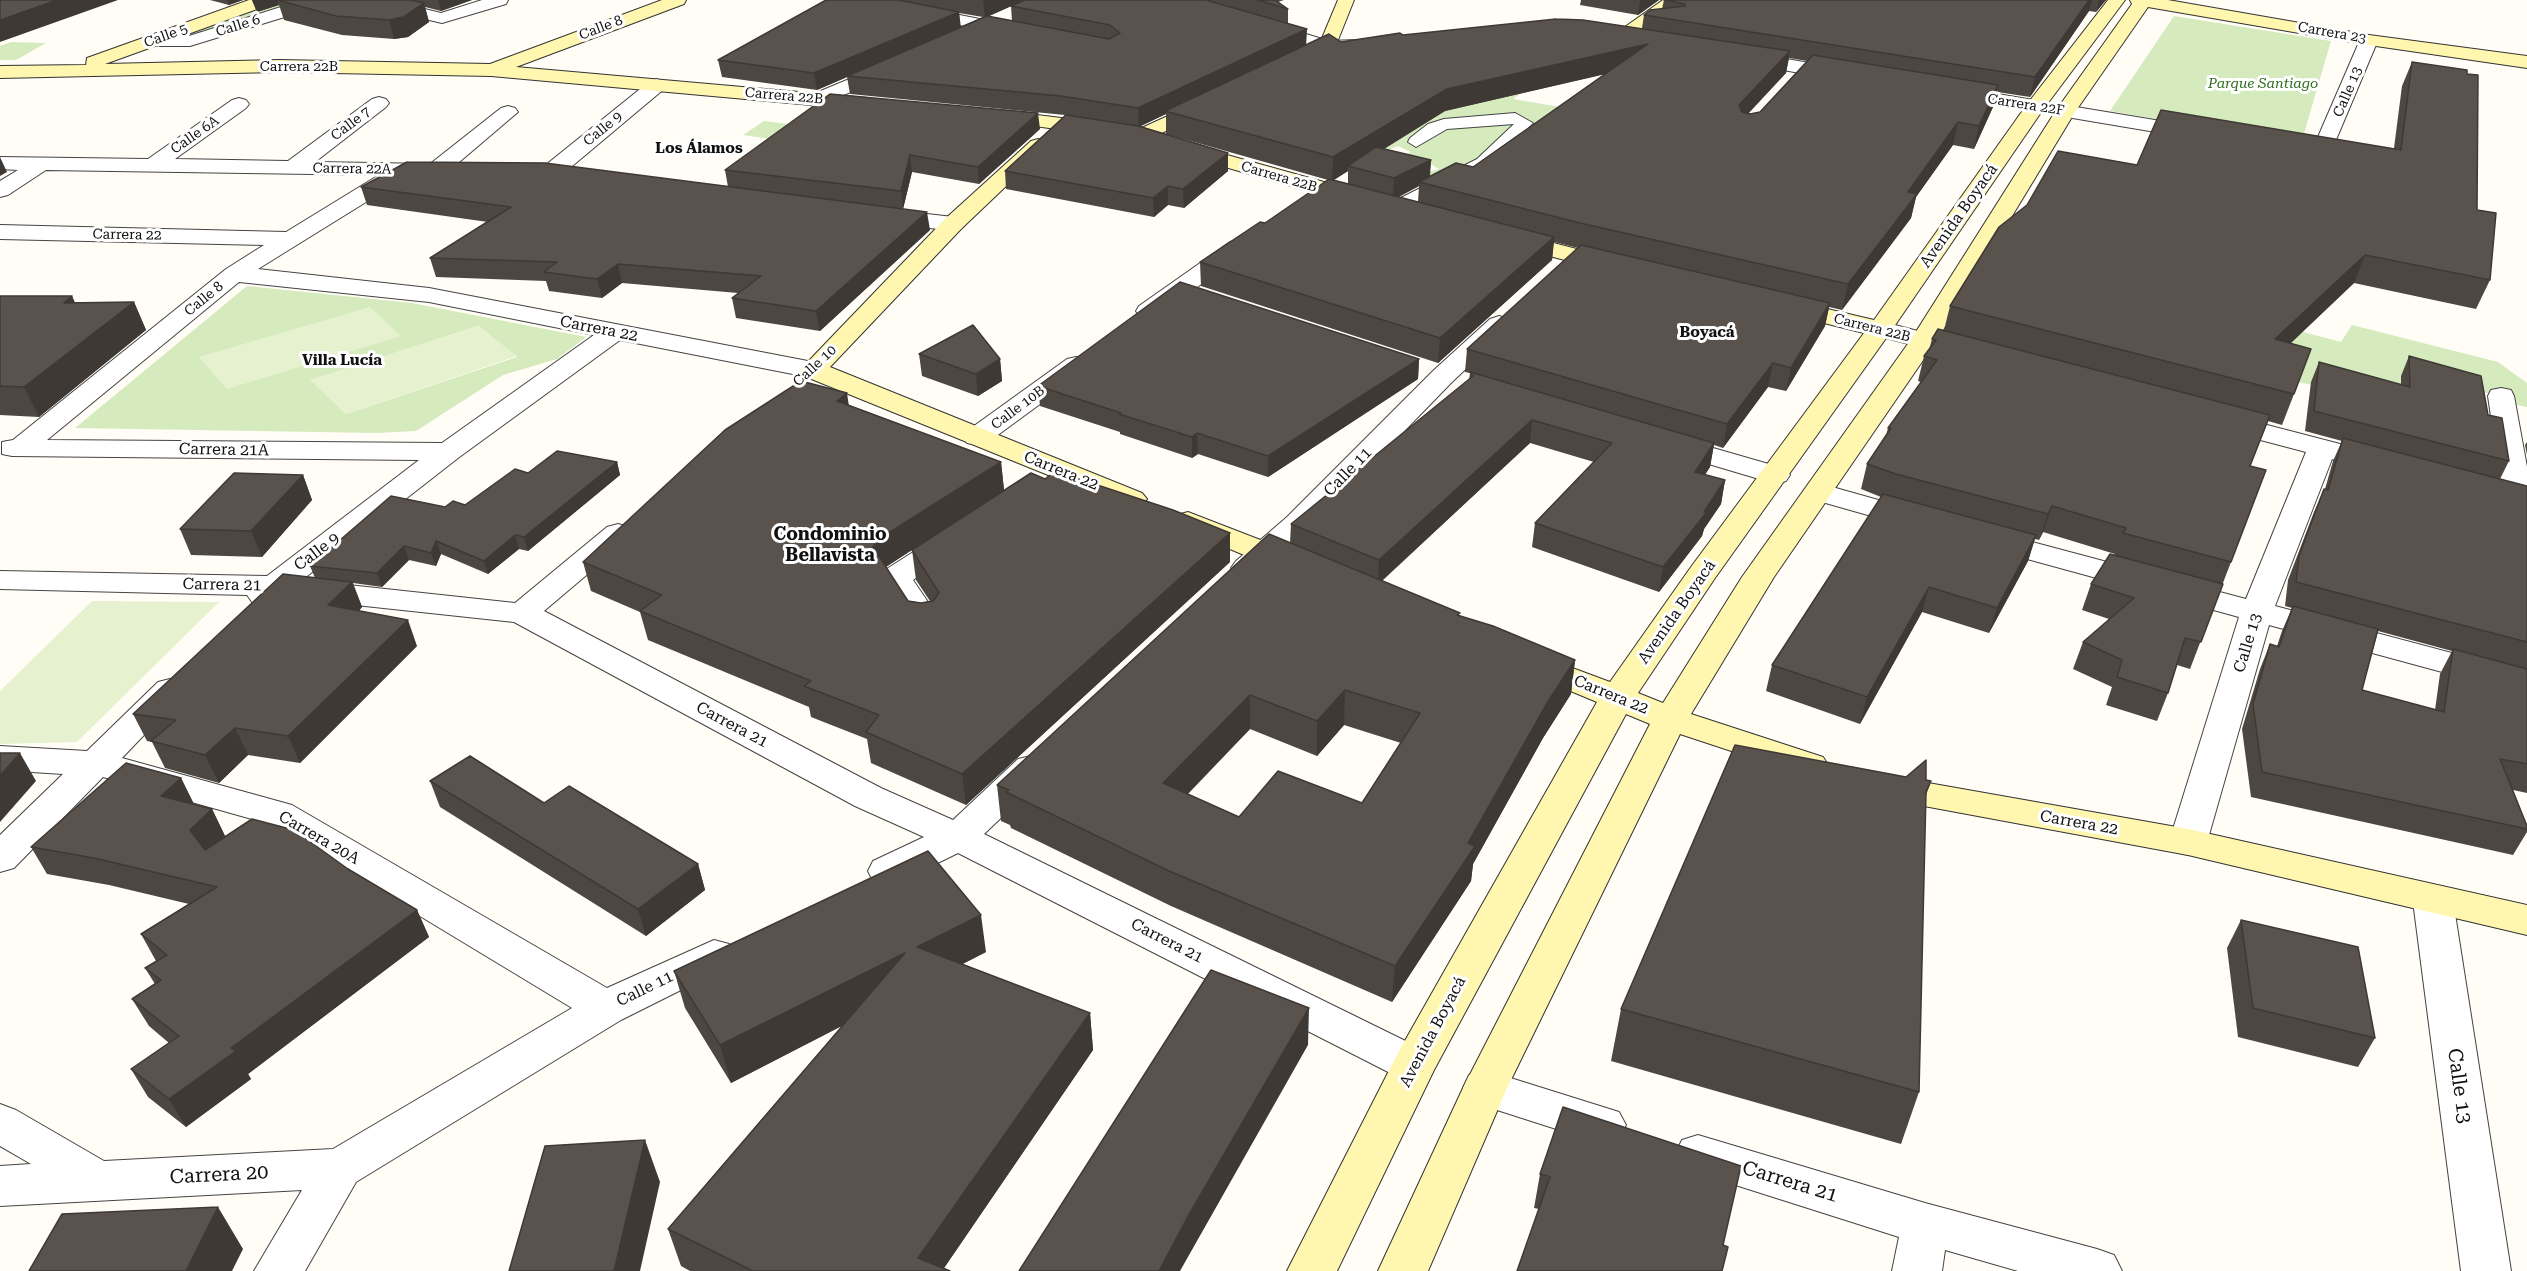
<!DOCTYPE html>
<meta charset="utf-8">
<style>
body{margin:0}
canvas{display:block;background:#fffdf5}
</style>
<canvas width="2527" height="1271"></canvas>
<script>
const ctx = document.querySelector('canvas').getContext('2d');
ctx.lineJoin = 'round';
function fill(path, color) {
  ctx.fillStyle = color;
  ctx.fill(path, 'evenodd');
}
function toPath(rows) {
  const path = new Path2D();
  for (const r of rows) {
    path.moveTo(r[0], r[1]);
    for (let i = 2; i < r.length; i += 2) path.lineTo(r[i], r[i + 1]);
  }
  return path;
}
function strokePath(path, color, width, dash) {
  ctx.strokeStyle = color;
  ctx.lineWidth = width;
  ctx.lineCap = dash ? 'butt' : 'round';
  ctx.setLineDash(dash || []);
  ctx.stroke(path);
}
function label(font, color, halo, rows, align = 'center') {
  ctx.font = font + ' "Roboto Serif",serif';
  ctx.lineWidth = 6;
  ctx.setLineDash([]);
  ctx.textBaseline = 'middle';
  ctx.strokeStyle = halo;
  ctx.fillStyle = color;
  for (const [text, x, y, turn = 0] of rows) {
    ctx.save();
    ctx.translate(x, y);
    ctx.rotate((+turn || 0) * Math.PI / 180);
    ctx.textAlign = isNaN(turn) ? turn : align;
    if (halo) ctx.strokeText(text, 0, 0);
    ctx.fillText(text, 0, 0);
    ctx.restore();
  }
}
const green = toPath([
 [270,0,312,0,192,36,178,37],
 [2174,16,2331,41,2303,137,2277,140,2110,111],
 [11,42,46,43,16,60,0,60,0,46],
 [1530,86,1513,99,1572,109,1441,180,1420,174,1439,169,1421,158,1393,162,1411,152,1398,146,1374,155,1369,129],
 [764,121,804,126,784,141,743,135],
 [2073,271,2341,342,2352,325,2498,362,2527,383,2527,407,2502,402,2501,396,2401,376,2401,403,2288,380],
 [247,286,412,303,586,337,557,359,503,375,416,431,376,433,75,428],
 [478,326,517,357,346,414,311,380]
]);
const pitch = toPath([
 [370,307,401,336,227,389,199,357],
 [478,326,517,356,346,414,310,380],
 [92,601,219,602,77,742,0,744,0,691]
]);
const lane = toPath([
 [1515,113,1533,123,1489,167,1401,212,1389,212,1386,208,1389,204,1477,159,1514,124,1447,129,1416,147,1408,142,1410,138,1428,124,1444,119,1515,113]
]);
const street = toPath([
 [303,0,329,0,327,4,190,46,152,46,143,41,152,36,189,36,303,0],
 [359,0,388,0,441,13,482,0,508,0,506,4,442,23,361,4,359,0],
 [850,0,884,0,1015,26,1024,31,1015,36,858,5,850,0],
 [1168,0,1194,0,1329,41,1357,40,1366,45,1357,50,1328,51,1170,4,1168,0],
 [2369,35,2378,40,2333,147,2286,152,2279,150,2276,146,2279,142,2318,137,2360,40,2369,35],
 [1745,52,1845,69,1854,75,1845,81,1738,62,1736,58,1745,52],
 [890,62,897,64,899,68,897,72,825,103,811,103,808,99,811,95,890,62],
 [657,79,667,85,664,89,558,178,542,178,539,173,542,168,650,81,657,79],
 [1949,86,2197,127,2204,129,2207,133,2204,137,2197,139,1942,96,1939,92,1949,86],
 [379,97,386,99,389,103,386,107,315,162,430,164,501,108,508,106,515,108,518,112,444,175,408,176,258,269,429,288,813,362,822,364,826,370,822,376,813,378,620,340,458,458,302,580,515,603,607,527,618,524,629,527,633,533,629,539,544,611,881,788,953,820,1018,759,1031,756,1044,759,1049,768,1044,777,984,834,1430,1053,1436,1065,1430,1077,1414,1083,1398,1077,958,853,901,881,887,885,873,881,868,871,873,861,924,837,855,806,514,622,281,597,263,605,252,602,247,595,0,589,0,571,267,576,419,460,12,456,2,454,2,442,13,440,226,269,264,245,0,239,0,225,286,232,379,175,46,170,8,195,0,197,0,181,18,170,0,169,0,157,148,159,232,100,239,98,246,100,249,104,246,108,175,159,288,161,372,99,379,97],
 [239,282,429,302,594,335,442,443,47,440,239,282],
 [884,209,953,217,961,219,964,224,961,229,953,231,876,221,873,216,876,211,884,209],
 [1238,240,1246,242,1250,247,1246,252,1157,316,1148,318,1139,316,1136,311,1139,306,1230,242,1238,240],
 [1499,316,1508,319,1512,324,1508,329,1452,382,1309,529,1258,575,1247,577,1236,575,1231,568,1236,561,1287,517,1434,370,1490,319,1499,316],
 [1880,321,1963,343,1967,348,1963,353,1954,356,1871,334,1867,329,1871,324,1880,321],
 [1076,357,1085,359,1089,365,1085,371,987,443,977,445,967,443,963,437,967,431,1067,359,1076,357],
 [2501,388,2511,390,2514,396,2527,467,2527,506,2518,508,2508,505,2503,499,2488,396,2491,390,2501,388],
 [2221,413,2390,457,2394,463,2390,469,2380,472,2332,459,2275,606,2527,673,2527,695,2269,625,2207,842,2202,851,2188,855,2174,851,2169,842,2239,617,1976,545,1972,539,1976,533,1987,530,2246,599,2306,452,2211,427,2207,421,2211,415,2221,413],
 [1668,435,1786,469,1790,475,1786,481,1776,484,1658,449,1654,443,1658,437,1668,435],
 [1818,483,1928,514,1932,520,1928,526,1917,529,1808,498,1803,492,1808,486,1818,483],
 [951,532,962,535,966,541,962,547,913,580,941,621,937,628,925,631,913,628,880,577,885,570,940,535,951,532],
 [170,679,182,682,187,690,122,758,292,805,607,988,714,940,729,944,735,955,729,966,621,1020,356,1182,305,1271,254,1271,302,1190,0,1206,0,1166,31,1164,0,1146,0,1104,16,1110,104,1161,333,1149,572,1008,266,823,103,777,14,868,0,872,0,835,63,774,0,770,0,746,87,751,158,682,170,679],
 [2433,887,2447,891,2453,901,2511,1271,2461,1271,2413,901,2419,891,2433,887],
 [1485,1070,1619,1112,1626,1125,1619,1138,1603,1144,1469,1101,1463,1088,1469,1075,1485,1070],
 [1698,1135,1925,1203,2097,1249,2114,1255,2122,1271,2018,1271,1945,1250,1942,1271,1892,1271,1899,1237,1682,1168,1675,1154,1682,1140,1698,1135]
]);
const secondary = toPath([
 [249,0,273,0,271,4,105,64,279,60,490,64,662,0,686,0,684,4,516,67,867,98,877,104,867,110,491,76,279,72,0,78,0,66,86,65,87,58,249,0],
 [1338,0,1354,0,1334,50,1305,65,1291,65,1289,61,1291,57,1320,43,1338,0],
 [1663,0,1682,0,1627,42,1615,42,1612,38,1615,34,1663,0],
 [2108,0,2125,0,2042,111,1889,334,1715,578,1638,693,1663,703,1742,577,1912,338,2055,112,2132,4,2130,0,2168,0,2369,35,2527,56,2527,68,2369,45,2148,7,2075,112,1937,340,1774,577,1691,714,1823,757,1828,765,1823,773,1810,777,1680,734,1507,1088,1428,1271,1378,1271,1463,1088,1650,724,1626,714,1434,1070,1337,1271,1287,1271,1398,1053,1597,702,1520,670,1515,663,1520,656,1532,653,1610,682,1691,567,1864,333,1776,311,1773,306,1776,301,1785,299,1874,320,2028,103,2108,0],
 [1205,99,1212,101,1215,105,1212,109,1149,139,1142,141,1135,139,1132,135,1135,131,1205,99],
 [996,110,1102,123,1109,125,1112,129,1109,133,1102,135,989,120,986,116,989,112,996,110],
 [1038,139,1045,141,1048,145,1045,149,961,229,830,367,1142,493,1147,499,1142,505,1132,508,1122,505,804,376,800,370,945,219,1031,141,1038,139],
 [1184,143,1367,194,1370,199,1367,204,1359,206,1177,153,1174,149,1177,145,1184,143],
 [1511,232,1623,261,1627,266,1623,271,1615,273,1503,244,1500,239,1503,234,1511,232],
 [1188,512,1307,558,1312,565,1307,572,1296,574,1285,572,1177,527,1173,521,1177,515,1188,512],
 [1883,775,2188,829,2527,905,2527,935,2188,855,1870,796,1865,787,1870,778,1883,775]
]);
const wall = toPath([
 [210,0,243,0,229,5],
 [252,0,472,0,441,11,425,7,429,22,408,37,394,39,342,35,284,20,279,5,257,12],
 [826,0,1284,0,1278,2,1288,9,1288,24,1306,45,1341,42,1403,35,1642,28,1644,15,1662,9,1664,0,2106,0,2096,12,2089,11,2030,97,1997,92,1993,107,1974,149,1953,145,1916,197,1911,218,1842,310,1829,307,1825,326,1786,391,1768,387,1723,448,1714,445,1710,467,1705,475,1725,480,1721,504,1704,529,1702,536,1659,592,1532,547,1535,523,1594,462,1530,443,1382,581,1459,616,1575,660,1571,694,1543,738,1473,864,1471,881,1392,1002,1171,906,1011,828,1010,825,1001,821,997,785,1290,543,1291,524,1469,380,1470,373,1465,372,1467,349,1578,248,1554,242,1552,260,1438,363,1201,286,1200,262,1265,223,1328,180,1166,134,1166,114,1140,126,1228,153,1228,171,1184,208,1168,205,1154,217,1006,189,1005,171,1065,115,850,94,847,77,817,90,722,77,718,60],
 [1011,6,1012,21,988,16,1004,9],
 [959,13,983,17,960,27],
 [1789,58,1807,61,1760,112,1750,114,1748,114,1786,73],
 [1604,74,1473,167,1430,177,1431,160,1384,149,1445,111],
 [1348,171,1348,184,1334,180],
 [1419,186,1418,202,1399,197],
 [1344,725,1401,743,1362,803,1239,817,1188,794,1250,729,1317,756],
 [1581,0,1659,0,1638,15,1580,5],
 [2412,62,2477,210,2490,280,2476,309,2354,283,2290,344,2294,394,2282,425,2268,421,2250,466,2231,562,2190,669,2177,665,2168,693,2157,721,2106,705,2112,687,2073,669,2083,642,2109,619,2082,610,2091,584,2115,554,2043,532,2039,540,2035,539,2028,561,1989,633,1922,612,1860,724,1766,691,1772,665,1881,497,1861,489,1867,464,1886,436,1888,428,1921,382,1918,381,1924,356,1929,350,1932,339,1944,330,1950,306,2137,165,2394,148,2402,86],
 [1040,129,979,184,912,172,903,209,930,230,820,331,736,318,732,298,738,293,622,283,602,298,549,291,546,281,436,277,430,258,488,222,367,205,361,187,728,187,725,170],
 [0,296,72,296,75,303,134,302,146,330,39,417,0,415],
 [919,354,1000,359,1002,381,978,396,922,376],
 [2409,356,2488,415,2509,461,2500,479,2527,486,2527,793,2513,790,2527,826,2527,832,2513,855,2251,797,2242,729,2260,669,2270,644,2277,646,2282,631,2292,608,2285,606,2288,580,2314,512,2324,489,2325,489,2333,461,2342,441,2305,431,2311,382,2319,362,2401,385,2401,376],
 [2378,631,2452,651,2440,674,2435,710,2362,690],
 [1419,359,1418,379,1268,477,1198,454,1192,458,1120,434,1120,432,1040,406,1038,386],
 [849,405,1001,462,1004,490,886,567,908,601,921,603,930,601,916,580,912,550,1045,479,1230,533,1230,562,966,805,871,763,867,739,811,717,809,707,648,640,640,612,591,591,583,562],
 [2527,442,2527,455,2525,445],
 [617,462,620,475,528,551,519,549,488,574,441,554,436,566,409,560,382,587,353,583,362,607,359,611,417,646,300,763,248,755,219,783,165,768,152,742,147,741,133,714,315,578,310,566,445,507,465,505,528,473],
 [303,475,312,500,262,557,191,555,180,529],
 [181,778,194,804,212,809,225,836,224,838,348,869,417,910,429,937,248,1074,251,1079,186,1127,148,1097,131,1069,169,1043,149,1026,132,999,155,984,145,968,156,961,141,934,189,904,109,885,47,874,31,847],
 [1926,780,1931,781,1925,798,1919,1092,1901,1144,1611,1061,1621,1009],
 [430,781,544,803,698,864,705,890,646,936,440,807],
 [2241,920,2375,1038,2358,1067,2238,1037,2227,948],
 [986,952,962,964,1090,1013,1093,1050,944,1268,950,1271,690,1271,681,1266,668,1229,843,1025,731,1083,685,1008,674,971],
 [1540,1174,1723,1245,1534,1208]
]);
const shadedWall = toPath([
 [57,0,118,0,0,42,0,20],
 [227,0,243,0,229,5],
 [252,0,296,0,277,0,279,5,257,12],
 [438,0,472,0,441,11],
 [983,0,1025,0,985,18],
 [1640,0,1659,0,1638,15],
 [2089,0,2092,0,2089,11,2030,97,2035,77],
 [2099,0,2106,0,2096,12],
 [424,3,429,22,408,37,394,39,389,20],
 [959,12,961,28,847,76,847,77,817,90,814,73],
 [1307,29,1306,47,1165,111,1166,114,1139,127,1138,108],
 [1648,44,1645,65,1445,111,1353,168,1348,166,1348,171,1332,181,1333,157,1447,89],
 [1790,51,1786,73,1735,127,1739,105],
 [1998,85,1993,107,1974,149,1979,126],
 [1038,113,1040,129,979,184,978,167],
 [1958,122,1953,145,1916,197,1911,218,1842,310,1848,284,1908,192],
 [1228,153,1228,171,1184,208,1183,189],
 [910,155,912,172,903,209,901,191],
 [0,157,7,172,0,176],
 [1431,160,1429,181,1419,182,1419,186,1393,199,1394,178],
 [1168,186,1168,205,1154,217,1153,198],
 [927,212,930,230,820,331,816,311],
 [1554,237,1552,260,1438,363,1440,338],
 [2365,255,2354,283,2263,369,2275,339],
 [618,264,622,283,602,298,597,279],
 [72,296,84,325,64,303],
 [134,302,146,330,39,417,24,387],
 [1830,303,1825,326,1786,391,1791,368],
 [1000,359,1002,381,978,396,976,374],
 [1419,359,1418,379,1268,477,1268,456],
 [1773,363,1768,387,1723,448,1727,424],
 [847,393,851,420,837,401],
 [1532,420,1530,443,1378,584,1379,560],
 [1197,433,1198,454,1192,458,1192,437],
 [1714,443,1710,467,1690,496,1695,472],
 [617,462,620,475,528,551,524,537],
 [1001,462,1004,490,884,568,873,547,879,539],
 [303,475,312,500,262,557,251,531],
 [1725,480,1721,504,1704,529,1702,536,1659,592,1663,567],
 [2052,506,2043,532,2039,540,2048,514],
 [1230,533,1230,562,966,805,962,774],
 [515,535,519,549,488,574,484,561],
 [2036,535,2028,561,1989,633,1997,608],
 [436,541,441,554,436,566,431,553],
 [404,546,409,560,382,587,377,573],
 [352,582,362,607,339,631,328,605],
 [1929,587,1922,612,1860,724,1867,697],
 [408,620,417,646,300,763,288,736],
 [1575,660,1571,694,1543,738,1473,864,1471,881,1392,1002,1395,966,1468,843,1547,703],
 [1345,690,1344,725,1317,756,1317,721],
 [1250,695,1250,729,1164,818,1163,783],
 [235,728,248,755,219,783,205,755],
 [20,753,36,781,0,822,0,776],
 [181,778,194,805,161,796],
 [212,809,225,836,204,858,190,830],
 [698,864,705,890,646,936,638,909],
 [417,910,429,937,248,1074,251,1079,186,1127,169,1099,231,1048],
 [981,915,986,952,924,984,917,947],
 [905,953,912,990,731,1083,720,1045],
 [1309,1008,1308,1045,1180,1271,1159,1271,1187,1218],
 [1090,1013,1093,1050,942,1271,918,1258],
 [645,1140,660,1182,640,1271,614,1271],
 [218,1207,243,1249,232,1271,186,1271]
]);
const building = toPath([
 [0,0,57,0,0,20,0,0],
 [277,0,410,0,424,3,403,17,389,20,336,16,277,0],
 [826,0,898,0,959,12,814,73,718,60,826,0],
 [1025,0,1206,0,1307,29,1138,108,1061,96,847,76,987,16,1109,39,1120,33,1110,25,1011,6,1025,0],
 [1258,0,1275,0,1288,9,1258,0],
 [1664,0,2089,0,2035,77,1644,15,1650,10,1685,6,1685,4,1664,0],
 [1556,19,1583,20,1790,51,1739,105,1742,112,1750,114,1760,112,1813,55,1998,85,1979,126,1958,122,1908,192,1917,194,1848,284,1580,223,1419,182,1456,163,1473,167,1648,44,1447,89,1333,157,1165,111,1329,34,1341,42,1400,33,1403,35,1556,19],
 [2412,62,2467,70,2467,74,2478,75,2477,210,2496,213,2490,280,2365,255,2275,339,2311,349,2294,394,1950,306,1999,227,2027,205,2058,151,2137,165,2161,110,2401,150,2412,62],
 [830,94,1038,113,978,167,910,155,901,191,725,170,830,94],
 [1066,115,1138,126,1228,153,1183,189,1168,186,1153,198,1005,171,1066,115],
 [1376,147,1431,160,1394,178,1348,166,1376,147],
 [407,162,545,163,927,212,816,311,732,298,761,276,618,264,597,279,544,272,557,262,430,258,511,207,361,187,407,162],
 [1329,179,1554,237,1440,338,1200,262,1260,222,1265,223,1329,179],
 [1581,245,1830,303,1791,368,1773,363,1727,424,1467,349,1581,245],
 [1180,282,1419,359,1268,456,1197,433,1192,437,1119,414,1121,413,1038,386,1180,282],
 [0,296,72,296,64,303,134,302,24,387,0,386,0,296],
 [973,325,1000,359,976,374,919,354,973,325],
 [1938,329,2270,415,2250,466,2266,470,2231,562,2123,533,2126,528,2052,506,2048,514,1896,474,1867,464,1891,428,1888,428,1937,360,1924,356,1936,340,1932,339,1938,329],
 [2409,356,2481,376,2488,415,2502,418,2509,461,2314,411,2319,362,2410,387,2409,356],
 [1470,372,1714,443,1695,472,1725,480,1704,512,1707,512,1663,567,1535,523,1612,443,1532,420,1379,560,1291,524,1473,376,1470,372],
 [801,381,847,393,837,401,1001,462,879,539,873,547,908,601,921,603,933,601,939,593,912,550,1031,473,1045,479,1055,471,1173,510,1230,533,962,774,866,732,879,715,804,686,811,681,640,611,662,595,583,562,725,430,801,381],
 [2343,438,2527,486,2527,642,2296,582,2299,556,2324,489,2328,490,2343,438],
 [557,451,617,462,524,537,515,535,484,561,436,541,431,553,404,546,377,573,310,566,391,496,445,507,453,501,465,505,515,469,528,473,557,451],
 [234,473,303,475,251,531,180,529,234,473],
 [1883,494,2036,535,1997,608,1929,587,1867,697,1772,665,1883,494],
 [1269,534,1460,613,1457,615,1493,626,1575,660,1547,703,1468,843,1475,846,1395,966,1169,871,1006,792,1009,790,997,785,1269,534],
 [1345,690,1420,713,1362,803,1278,771,1239,817,1163,783,1250,695,1317,721,1345,690],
 [2110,554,2223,584,2201,642,2185,638,2168,693,2117,677,2122,660,2083,642,2134,598,2091,584,2110,554],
 [283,574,352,582,328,605,408,620,288,736,235,728,205,755,151,741,176,720,133,714,283,574],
 [2293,606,2378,629,2362,690,2444,712,2453,649,2527,669,2527,764,2500,759,2527,826,2527,829,2262,772,2253,704,2270,644,2279,647,2293,606],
 [1735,745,1906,777,1926,760,1926,780,1931,781,1926,792,1919,1092,1621,1009,1735,745],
 [0,753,20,753,0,776,0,753],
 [470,756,544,803,569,786,698,864,638,909,430,781,470,756],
 [126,763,181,778,161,796,212,809,190,830,205,850,252,819,294,830,348,869,417,910,231,1048,236,1051,169,1099,131,1069,179,1036,132,999,161,980,145,968,167,955,141,934,217,887,94,858,31,847,126,763],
 [928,851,981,915,917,947,1090,1013,918,1258,950,1271,753,1271,668,1229,905,953,720,1045,674,971,928,851],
 [2241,920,2358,947,2375,1038,2253,1008,2241,920],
 [1211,970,1309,1008,1187,1218,1159,1271,1019,1271,1211,970],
 [1563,1107,1741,1166,1723,1245,1728,1247,1722,1271,1517,1271,1550,1177,1540,1174,1563,1107],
 [645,1140,614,1271,509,1271,545,1146,645,1140],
 [218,1207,186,1271,29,1271,62,1214,218,1207]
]);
const farStreetnames = [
 ["Calle 6",238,26,-17],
 ["Calle 8",601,28,-21],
 ["Carrera 23",2332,33,10],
 ["Calle 5",166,36,-20],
 ["Carrera 22B",299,67],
 ["Calle 13",2348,92,-67],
 ["Carrera 22B",784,96,5],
 ["Carrera 22F",2026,105,9],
 ["Calle 7",351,124,-37],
 ["Calle 9",603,129,-39],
 ["Calle 6A",195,135,-35],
 ["Carrera 22A",352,169,1],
 ["Carrera 22B",1279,177,16],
 ["Carrera 22",127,235,1],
 ["Calle 8",204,299,-39],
 ["Carrera 22B",1872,328,14],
 ["Calle 10",815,366,-43],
 ["Calle 10B",1018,408,-37]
];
const farParknames = [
 ["Parque Santiago",2263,84]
];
const farNeighbourhoodnames = [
 ["Los Álamos",699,149],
 ["Boyacá",1707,333],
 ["Villa Lucía",342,361]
];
const streetNames = [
 ["Avenida Boyacá",1959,216,-55],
 ["Carrera 22",599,329,11],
 ["Carrera 21A",224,450,1],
 ["Carrera 22",1061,471,22],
 ["Calle 11",1348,472,-46],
 ["Calle 9",317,552,-37],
 ["Carrera 21",222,585,1],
 ["Avenida Boyacá",1677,612,-55],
 ["Calle 13",2248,643,-73],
 ["Carrera 22",1611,695,22],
 ["Carrera 21",732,725,28],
 ["Carrera 22",2079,823,10],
 ["Carrera 20A",319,838,30],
 ["Carrera 21",1167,941,27],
 ["Calle 11",645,989,-26],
 ["Avenida Boyacá",1433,1032,-62]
];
const neighbourhoodNames = [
 ["Condominio",830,535],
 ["Bellavista",830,556]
];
const nearStreetnames = [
 ["Calle 13",2459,1086,82],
 ["Carrera 20",219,1175,-3],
 ["Carrera 21",1790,1182,17]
];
fill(green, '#d5ebbd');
fill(pitch, '#e6f2cf');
strokePath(lane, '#444', 2);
strokePath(street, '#444', 2);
strokePath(secondary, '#333', 2);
fill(lane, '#fff');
fill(street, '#fff');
fill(secondary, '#fff6b0');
fill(wall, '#4d4742');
fill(shadedWall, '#3f3936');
fill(building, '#5a524d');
strokePath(building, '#3f3936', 1.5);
label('14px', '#111', '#fff', farStreetnames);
label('italic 14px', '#2f6b1f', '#fff', farParknames);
label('bold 15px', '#111', '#fff', farNeighbourhoodnames);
label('16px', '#111', '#fff', streetNames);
label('bold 18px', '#111', '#fff', neighbourhoodNames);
label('20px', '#111', '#fff', nearStreetnames);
</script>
